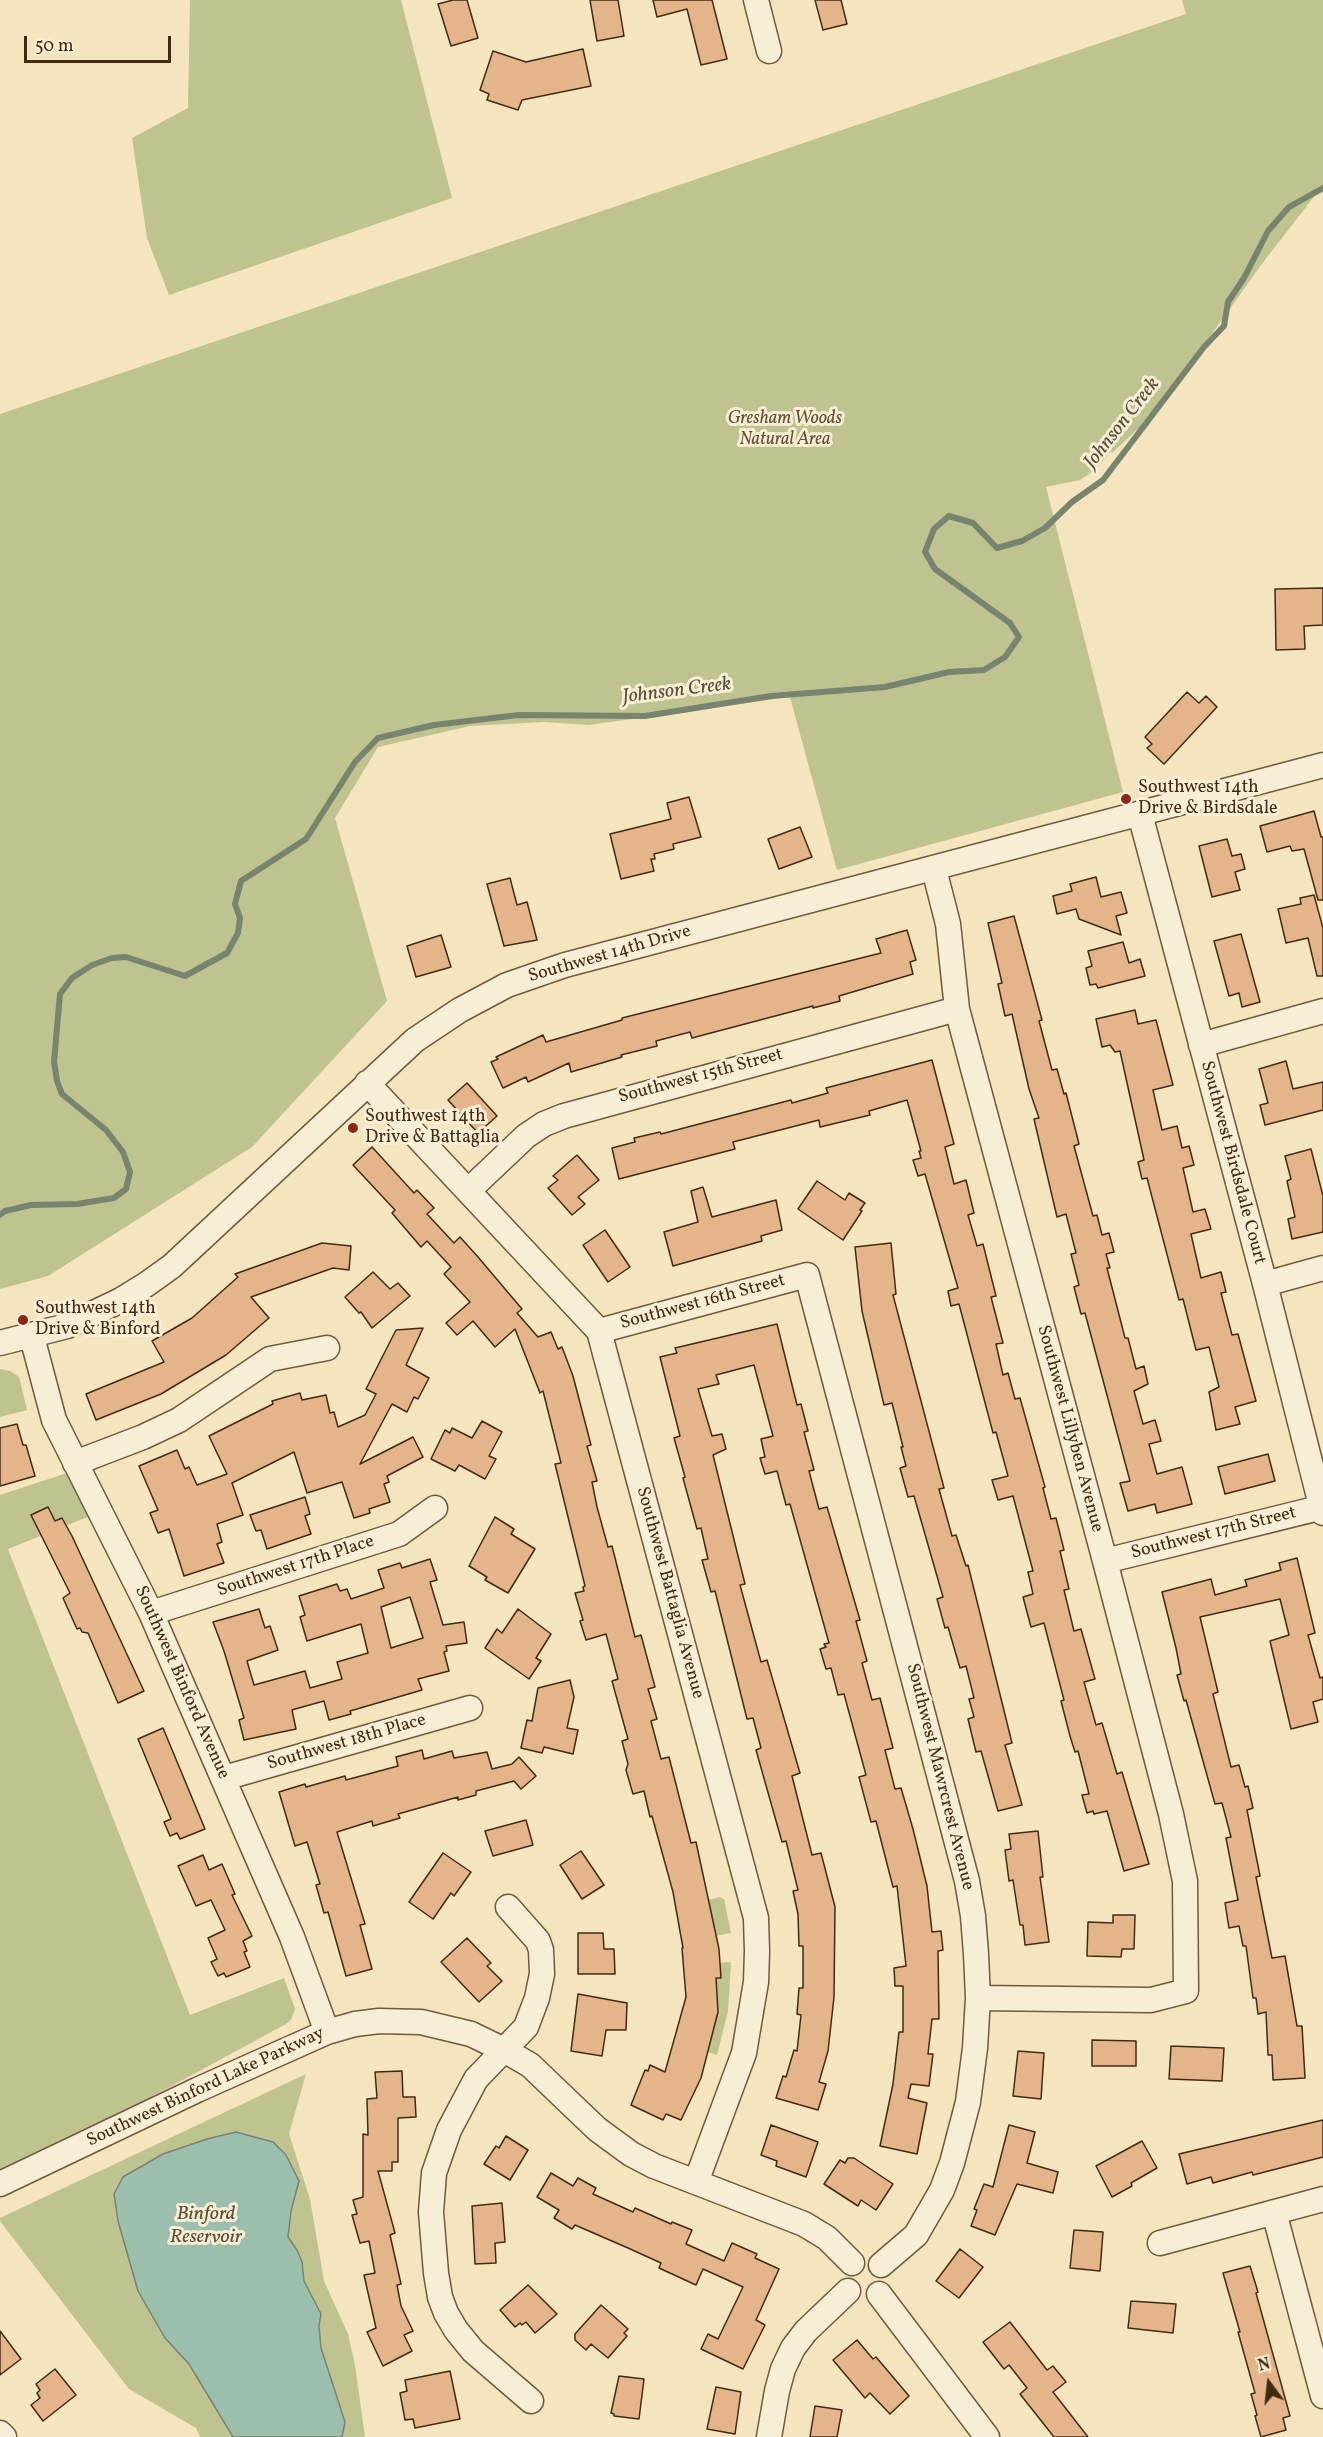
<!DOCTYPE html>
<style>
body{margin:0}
#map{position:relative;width:1323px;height:2437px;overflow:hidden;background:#f4e5be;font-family:Vollkorn,serif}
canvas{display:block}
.north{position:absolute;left:1239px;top:2353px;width:60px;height:60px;-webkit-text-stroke:4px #f8eed5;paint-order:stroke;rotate:345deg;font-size:16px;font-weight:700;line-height:24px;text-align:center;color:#432b13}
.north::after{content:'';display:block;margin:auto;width:21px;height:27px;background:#432b13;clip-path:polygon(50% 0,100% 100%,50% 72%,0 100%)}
.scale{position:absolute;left:24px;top:36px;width:147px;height:27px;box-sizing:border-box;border:3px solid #432b13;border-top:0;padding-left:8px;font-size:18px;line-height:21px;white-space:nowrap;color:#432b13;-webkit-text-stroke:4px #f8eed5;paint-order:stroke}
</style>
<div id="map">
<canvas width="1323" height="2437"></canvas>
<div class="north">N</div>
<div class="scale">50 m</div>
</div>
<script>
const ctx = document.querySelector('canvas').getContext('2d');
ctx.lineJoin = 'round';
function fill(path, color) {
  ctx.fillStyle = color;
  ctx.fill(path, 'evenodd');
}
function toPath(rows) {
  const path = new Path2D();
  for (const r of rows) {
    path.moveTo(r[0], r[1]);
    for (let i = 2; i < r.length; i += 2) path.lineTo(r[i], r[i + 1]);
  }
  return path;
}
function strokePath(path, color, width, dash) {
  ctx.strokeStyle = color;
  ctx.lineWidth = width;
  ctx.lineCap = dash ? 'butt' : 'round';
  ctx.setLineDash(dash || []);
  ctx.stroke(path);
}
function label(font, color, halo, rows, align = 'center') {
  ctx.font = font + ' Vollkorn,serif';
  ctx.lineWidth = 6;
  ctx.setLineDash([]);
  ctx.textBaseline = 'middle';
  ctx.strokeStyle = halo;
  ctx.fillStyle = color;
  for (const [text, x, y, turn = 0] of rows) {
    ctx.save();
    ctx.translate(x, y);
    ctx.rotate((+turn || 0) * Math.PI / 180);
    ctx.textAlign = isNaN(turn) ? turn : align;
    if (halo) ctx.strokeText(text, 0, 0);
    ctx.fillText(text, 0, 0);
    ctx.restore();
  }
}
const green = toPath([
 [190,0,401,0,452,198,169,295,147,238,132,138,188,108],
 [1182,0,1323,0,1323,185,1261,265,1157,411,1112,453,1111,451,1095,470,1080,480,1046,487,1123,792,837,870,790,697,589,725,544,722,470,726,378,747,335,818,387,1001,252,1147,48,1276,0,1289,0,414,1186,14],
 [0,1369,10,1371,19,1377,27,1410,0,1417],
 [70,1472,100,1512,8,1549,190,2015,284,1978,295,2009,291,2020,286,2024,0,2179,0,1495],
 [720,1897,724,1899,731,1933,716,1936,708,1900],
 [731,1962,728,2011,717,2055,707,2052,717,2018,682,2008,686,1998,717,1996,716,1978,721,1977,720,1963],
 [306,2074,289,2134,310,2199,324,2281,348,2334,355,2365,365,2437,200,2437,196,2428,129,2389,0,2221,0,2218]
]);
const water = toPath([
 [236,2132,273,2142,286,2155,299,2181,291,2211,288,2237,297,2250,302,2262,304,2281,321,2314,319,2326,321,2348,345,2422,342,2437,233,2437,189,2364,165,2338,138,2291,118,2221,114,2194,123,2177,163,2154,207,2139,236,2132]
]);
const stream = toPath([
 [0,1215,5,1211,31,1205,77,1204,114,1198,126,1189,130,1172,123,1152,106,1130,62,1094,57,1081,54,1062,60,994,72,978,92,965,112,958,126,957,185,976,227,953,238,933,240,918,235,904,241,881,306,839,355,762,378,738,434,725,519,715,645,716,771,696,885,687,949,672,984,670,1005,657,1019,637,1010,623,935,569,925,552,934,529,949,516,973,523,997,548,1022,541,1045,528,1072,502,1103,480,1204,347,1224,326,1228,302,1244,278,1268,231,1289,207,1323,188]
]);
const building = toPath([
 [453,0,467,0,478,38,451,46,438,4,453,0],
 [590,0,618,0,624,36,597,41,590,0],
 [653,0,712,0,727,59,701,65,687,9,657,17,653,0],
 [815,0,841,0,847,24,823,30,815,0],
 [583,49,591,86,522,100,518,110,487,100,489,94,480,90,493,51,526,62,583,49],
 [1323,588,1323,625,1304,626,1305,649,1276,650,1275,589,1323,588],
 [1187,692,1199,703,1206,696,1217,707,1164,764,1147,748,1152,744,1145,737,1187,692],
 [689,797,701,837,673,844,674,849,654,854,655,859,651,859,654,871,621,879,610,834,671,819,667,803,689,797],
 [1314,811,1321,837,1323,837,1323,900,1318,900,1304,849,1292,851,1290,846,1267,852,1260,826,1314,811],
 [800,827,812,857,779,869,768,839,800,827],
 [1227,839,1232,856,1241,854,1245,869,1235,872,1240,890,1212,897,1199,846,1227,839],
 [1096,877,1101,897,1121,892,1127,913,1116,916,1121,935,1079,919,1076,909,1057,914,1053,896,1072,891,1070,884,1096,877],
 [510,878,517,905,527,902,537,940,504,946,487,884,510,878],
 [1314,895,1323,928,1323,976,1317,976,1308,938,1286,943,1278,909,1301,904,1300,898,1314,895],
 [1014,916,1042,1020,1039,1021,1052,1070,1057,1069,1064,1094,1066,1093,1079,1144,1074,1146,1093,1216,1097,1215,1102,1235,1109,1233,1114,1252,1106,1254,1110,1268,1107,1268,1125,1338,1128,1338,1136,1369,1144,1366,1148,1384,1134,1391,1143,1424,1155,1420,1161,1441,1149,1444,1157,1474,1182,1467,1192,1504,1157,1513,1155,1504,1128,1511,1120,1483,1130,1481,1085,1313,1081,1314,1074,1287,1079,1285,1071,1254,1076,1253,1066,1214,1057,1217,1034,1119,1039,1118,1029,1089,1012,1014,1005,1016,998,984,1002,983,988,923,1014,916],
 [907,930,916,960,910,962,913,974,839,996,840,1001,813,1008,813,1006,692,1038,690,1032,656,1041,657,1046,621,1055,622,1057,571,1072,569,1063,528,1082,526,1077,503,1088,491,1062,498,1059,496,1057,543,1035,546,1042,622,1020,622,1018,881,953,876,939,907,930],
 [1241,934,1260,1002,1242,1007,1239,993,1229,996,1214,941,1241,934],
 [441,935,451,967,416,977,407,946,441,935],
 [1123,942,1129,963,1140,959,1145,976,1098,988,1096,984,1090,985,1086,968,1092,966,1088,951,1123,942],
 [1135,1010,1138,1024,1156,1020,1173,1085,1153,1090,1162,1130,1177,1126,1182,1148,1189,1146,1194,1165,1183,1168,1193,1212,1205,1209,1211,1229,1191,1234,1201,1278,1221,1272,1226,1292,1221,1293,1232,1335,1238,1334,1256,1401,1235,1407,1240,1424,1216,1430,1209,1392,1219,1387,1209,1347,1196,1350,1183,1299,1179,1300,1147,1178,1142,1179,1138,1162,1144,1160,1120,1051,1115,1052,1110,1045,1102,1047,1096,1019,1135,1010],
 [932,1060,954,1144,945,1147,954,1184,966,1180,974,1213,968,1215,977,1246,983,1244,996,1296,991,1297,1003,1343,996,1344,1003,1375,1008,1373,1015,1399,1020,1398,1045,1487,1043,1488,1051,1519,1056,1518,1064,1550,1060,1551,1069,1589,1064,1590,1074,1631,1081,1629,1095,1679,1084,1682,1096,1725,1102,1723,1117,1774,1122,1772,1149,1864,1124,1871,1107,1811,1094,1814,1093,1811,1087,1813,1082,1795,1089,1794,1078,1751,1075,1752,1070,1736,1061,1701,1064,1700,1044,1623,1031,1627,1023,1597,1033,1594,1028,1572,1033,1571,1013,1496,998,1500,992,1480,1008,1476,996,1432,993,1433,959,1304,951,1306,948,1291,958,1288,925,1174,918,1176,913,1160,921,1158,919,1151,921,1151,907,1100,869,1111,870,1115,820,1127,819,1120,733,1142,735,1149,619,1179,612,1148,635,1142,634,1138,660,1132,661,1134,791,1100,792,1103,828,1093,826,1088,932,1060],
 [1286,1061,1293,1089,1323,1082,1323,1110,1265,1125,1260,1105,1268,1103,1259,1069,1286,1061],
 [467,1083,497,1116,478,1133,448,1100,467,1083],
 [372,1147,414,1193,417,1190,434,1208,427,1214,454,1243,460,1237,478,1257,522,1309,517,1313,538,1337,551,1332,558,1349,562,1347,573,1376,591,1445,587,1446,597,1481,592,1482,597,1507,608,1547,612,1546,635,1637,641,1635,655,1687,648,1689,657,1719,651,1721,661,1759,669,1757,691,1843,696,1842,719,1949,721,1978,716,1978,718,2012,701,2078,681,2120,666,2114,663,2120,631,2105,645,2070,648,2071,650,2065,665,2072,686,1997,682,1948,683,1948,673,1892,652,1816,650,1817,644,1791,633,1794,626,1770,628,1764,622,1741,628,1739,612,1681,618,1679,606,1634,586,1640,580,1621,583,1620,575,1593,584,1591,583,1587,585,1586,555,1464,561,1463,543,1391,540,1393,515,1329,495,1347,473,1321,457,1335,446,1323,470,1302,444,1274,451,1267,427,1241,421,1247,392,1213,395,1210,353,1165,372,1147],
 [1311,1149,1323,1196,1323,1232,1292,1239,1288,1219,1295,1217,1287,1181,1291,1179,1285,1156,1311,1149],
 [577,1155,599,1180,578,1197,585,1204,572,1215,548,1188,558,1180,553,1176,577,1155],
 [817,1181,845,1200,849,1193,865,1203,860,1210,862,1211,843,1240,798,1209,817,1181],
 [703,1187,712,1217,776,1200,782,1230,761,1236,762,1241,673,1266,664,1232,698,1222,691,1191,703,1187],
 [605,1230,630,1267,608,1282,583,1245,605,1230],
 [322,1243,351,1246,349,1270,333,1268,251,1297,269,1318,226,1355,161,1394,96,1420,86,1394,164,1362,152,1341,192,1318,238,1277,235,1274,322,1243],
 [891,1243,896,1294,893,1295,944,1488,939,1489,952,1536,956,1535,966,1566,968,1565,1012,1743,1005,1745,1022,1805,998,1811,981,1751,976,1752,968,1719,974,1717,969,1699,974,1698,966,1666,960,1668,948,1627,945,1628,937,1599,943,1597,914,1496,908,1497,900,1468,906,1466,901,1447,903,1447,892,1403,884,1405,862,1311,855,1247,891,1243],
 [373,1272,390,1289,398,1283,410,1296,372,1328,361,1312,359,1313,345,1297,373,1272],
 [777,1324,797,1405,801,1404,808,1431,804,1432,814,1470,809,1471,819,1509,827,1507,860,1620,856,1621,867,1661,862,1663,872,1700,880,1698,893,1748,885,1750,895,1789,901,1788,913,1829,927,1886,932,1932,941,1931,943,1950,938,1951,939,2019,932,2019,928,2054,933,2054,929,2086,911,2084,908,2098,927,2103,917,2154,880,2146,893,2084,899,2032,903,2032,903,1986,895,1986,894,1968,906,1966,897,1886,893,1887,876,1821,871,1822,859,1777,866,1775,844,1694,838,1695,831,1668,826,1669,820,1649,826,1647,824,1644,829,1643,790,1504,786,1505,777,1471,765,1474,760,1458,765,1457,761,1439,773,1436,754,1365,716,1375,719,1384,698,1389,712,1436,722,1434,726,1449,713,1455,745,1584,740,1585,761,1662,767,1660,800,1773,792,1776,812,1855,821,1853,835,1907,834,1997,828,2051,819,2082,826,2084,818,2110,776,2098,783,2076,786,2077,794,2050,797,2051,801,2015,797,2014,799,1988,803,1988,803,1946,799,1946,798,1914,793,1891,798,1890,786,1841,782,1842,756,1750,761,1748,753,1718,747,1719,715,1591,711,1592,702,1560,708,1559,701,1528,697,1529,683,1478,685,1477,674,1438,680,1436,660,1357,677,1353,675,1348,777,1324],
 [423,1328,406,1365,429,1378,418,1399,414,1397,407,1412,392,1404,360,1464,413,1437,423,1457,387,1476,389,1482,384,1484,390,1502,369,1509,370,1513,354,1518,342,1482,307,1493,294,1452,232,1483,243,1515,217,1524,222,1542,217,1544,224,1563,184,1576,169,1529,158,1533,150,1513,158,1510,139,1466,177,1450,185,1469,189,1467,197,1485,227,1474,209,1436,273,1404,272,1401,300,1393,302,1400,326,1395,330,1413,334,1412,338,1427,365,1415,376,1394,366,1389,396,1330,423,1328],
 [482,1421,502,1432,489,1456,496,1459,485,1479,459,1465,455,1471,431,1459,445,1430,450,1433,452,1428,472,1438,482,1421],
 [17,1424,23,1445,26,1445,35,1476,0,1486,0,1428,17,1424],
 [1268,1454,1275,1481,1225,1494,1218,1467,1268,1454],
 [305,1497,310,1514,305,1516,311,1534,267,1549,261,1530,256,1531,250,1515,305,1497],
 [48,1507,55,1521,62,1518,72,1536,144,1691,118,1703,88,1633,82,1632,80,1628,77,1629,63,1598,70,1593,31,1515,48,1507],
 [495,1517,514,1529,511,1534,535,1549,508,1593,485,1580,487,1577,469,1566,495,1517],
 [1297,1558,1315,1633,1308,1635,1320,1678,1323,1677,1323,1699,1313,1702,1318,1722,1291,1729,1270,1641,1289,1635,1280,1599,1200,1617,1218,1692,1213,1694,1231,1767,1239,1765,1245,1787,1248,1786,1253,1808,1247,1810,1260,1876,1256,1877,1272,1958,1285,1956,1297,2026,1302,2026,1305,2078,1273,2080,1272,2055,1268,2055,1266,2012,1258,2014,1256,1998,1253,1998,1246,1946,1243,1946,1239,1926,1229,1928,1225,1903,1238,1900,1226,1838,1231,1837,1222,1803,1215,1804,1186,1700,1184,1701,1177,1675,1181,1674,1176,1648,1162,1592,1211,1579,1215,1595,1247,1586,1245,1580,1281,1570,1279,1563,1297,1558],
 [430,1559,437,1580,430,1582,443,1625,464,1622,467,1643,446,1646,447,1651,444,1652,449,1671,418,1679,422,1690,350,1711,351,1714,329,1720,324,1701,295,1709,292,1710,296,1729,244,1740,239,1720,244,1718,224,1651,213,1622,259,1609,265,1628,270,1626,278,1650,247,1661,254,1685,305,1671,310,1688,342,1679,337,1662,368,1653,361,1624,307,1641,300,1617,305,1615,299,1596,337,1584,340,1591,347,1589,351,1599,384,1588,378,1570,400,1563,402,1568,430,1559],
 [410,1597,423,1638,391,1648,381,1607,410,1597],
 [518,1609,551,1634,536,1658,541,1661,529,1679,485,1648,497,1629,502,1633,518,1609],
 [570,1680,574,1697,567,1728,578,1730,573,1754,544,1747,542,1753,521,1748,527,1720,532,1721,538,1688,570,1680],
 [163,1728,205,1829,180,1839,177,1833,170,1836,164,1822,171,1819,138,1739,163,1728],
 [422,1750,424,1759,452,1751,454,1758,487,1752,492,1769,512,1764,519,1757,536,1776,521,1789,514,1781,476,1791,476,1795,458,1800,458,1797,398,1814,400,1818,373,1826,372,1821,337,1832,365,1924,360,1925,372,1969,346,1976,328,1912,324,1913,316,1885,320,1884,307,1842,295,1846,279,1792,305,1784,306,1787,345,1776,346,1780,398,1766,396,1757,422,1750],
 [526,1820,533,1845,493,1856,485,1831,526,1820],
 [1038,1831,1043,1877,1040,1877,1049,1942,1025,1945,1023,1925,1020,1925,1013,1880,1009,1881,1005,1850,1011,1849,1009,1834,1038,1831],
 [581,1851,604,1885,582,1899,560,1865,581,1851],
 [443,1853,471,1872,454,1896,451,1893,433,1919,409,1902,443,1853],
 [203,1855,209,1870,222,1864,235,1894,232,1895,252,1936,243,1941,247,1951,244,1952,250,1967,226,1977,224,1973,218,1976,211,1962,217,1959,208,1938,225,1930,211,1900,196,1906,178,1866,203,1855],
 [1113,1915,1135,1915,1134,1949,1122,1949,1121,1957,1087,1956,1088,1922,1113,1923,1113,1915],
 [578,1933,603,1933,604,1949,614,1949,615,1974,578,1974,578,1933],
 [467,1938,491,1963,487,1966,502,1981,479,2002,441,1962,467,1938],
 [578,1994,627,2003,626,2030,606,2030,602,2056,571,2051,578,1994],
 [1092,2040,1136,2041,1136,2066,1092,2066,1092,2040],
 [1171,2046,1224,2048,1222,2081,1169,2079,1171,2046],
 [1018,2051,1044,2053,1041,2099,1013,2096,1018,2051],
 [402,2071,403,2097,415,2097,416,2117,398,2118,398,2162,392,2162,392,2171,378,2171,395,2233,390,2235,401,2284,397,2285,401,2306,413,2331,404,2335,412,2351,383,2366,367,2332,376,2328,364,2275,375,2273,369,2241,360,2243,352,2215,357,2214,353,2200,363,2197,363,2134,368,2135,367,2099,377,2098,375,2072,402,2071],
 [1323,2120,1323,2157,1253,2175,1252,2172,1213,2183,1211,2177,1187,2184,1179,2154,1323,2120],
 [771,2125,818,2142,806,2177,776,2166,777,2161,761,2155,771,2125],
 [1009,2125,1035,2132,1027,2163,1058,2172,1053,2193,1017,2184,995,2235,971,2226,977,2210,974,2209,984,2184,993,2187,1009,2125],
 [506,2136,528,2150,510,2180,484,2164,496,2146,499,2148,506,2136],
 [1142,2141,1157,2168,1131,2183,1132,2186,1112,2197,1096,2166,1142,2141],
 [848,2158,854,2158,893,2184,876,2210,861,2200,858,2206,824,2184,840,2160,845,2163,848,2158],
 [551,2173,573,2186,578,2178,596,2188,593,2194,633,2212,635,2208,671,2224,672,2222,692,2230,686,2244,724,2261,732,2243,757,2254,755,2258,779,2269,756,2320,765,2325,743,2369,701,2349,708,2334,718,2339,743,2287,703,2269,696,2285,659,2268,661,2263,628,2248,575,2225,572,2229,554,2218,559,2210,537,2197,551,2173],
 [502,2203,505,2242,495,2243,496,2263,475,2264,472,2206,502,2203],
 [1074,2230,1103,2232,1100,2271,1070,2268,1074,2230],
 [960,2249,983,2267,959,2298,936,2281,960,2249],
 [1250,2266,1258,2292,1256,2293,1290,2416,1283,2418,1286,2430,1261,2437,1255,2416,1257,2415,1251,2394,1255,2393,1238,2332,1240,2332,1223,2273,1250,2266],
 [528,2285,557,2314,535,2333,526,2322,522,2325,520,2323,515,2327,500,2310,528,2285],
 [1131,2301,1176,2304,1173,2333,1128,2328,1131,2301],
 [601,2305,628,2329,624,2333,627,2336,608,2358,591,2344,586,2350,575,2340,575,2334,601,2305],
 [1010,2322,1047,2370,1053,2366,1066,2382,1053,2392,1088,2437,1054,2437,1020,2394,1027,2388,1009,2365,1004,2369,983,2342,1010,2322],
 [0,2331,21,2359,0,2375,0,2331],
 [857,2340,873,2359,876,2357,909,2396,890,2414,870,2393,865,2398,833,2360,857,2340],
 [55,2369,76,2395,43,2421,31,2405,40,2398,37,2393,40,2390,36,2384,55,2369],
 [450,2371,460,2419,415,2428,413,2419,405,2420,400,2393,407,2391,405,2380,450,2371],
 [619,2376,644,2379,639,2419,614,2416,614,2414,611,2413,619,2376],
 [716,2387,741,2392,735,2434,707,2429,716,2387],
 [815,2406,842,2410,837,2437,810,2437,815,2406]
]);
const minor = toPath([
 [756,0,769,51],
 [1140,814,1265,1284,1323,1513],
 [934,869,948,924,957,1009,1105,1561,1171,1814,1185,1881,1186,1991,1151,2000,978,1998],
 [1201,1045,1323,1011],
 [367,1083,599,1331,756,1918,757,1951,756,1982,744,2053,696,2182],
 [469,1190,526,1136,544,1124,564,1116,957,1009],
 [1265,1284,1323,1268],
 [599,1331,807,1275,967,1881,973,1916,976,1954,978,1998,975,2048,968,2102,952,2163,942,2190,916,2235,881,2265],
 [32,1337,54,1420,151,1613,292,1937,327,2032],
 [0,1343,67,1326,121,1300,147,1284,172,1266,415,1040,460,1010,507,985,565,965,1323,765],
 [75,1463,143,1437,179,1420,270,1359,327,1348],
 [1105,1561,1323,1507],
 [151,1613,399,1534,435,1508],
 [224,1778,470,1708],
 [508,1907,538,1941,541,1950,542,1974,537,1998,526,2027,476,2079,449,2130,434,2173,431,2212,436,2273,440,2297,446,2313,456,2330,473,2351,531,2401],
 [0,2184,197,2090,327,2032,355,2024,379,2021,421,2022,471,2034,504,2050,530,2065,597,2129,631,2154,654,2166,804,2224,827,2238,852,2263],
 [1274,2212,1323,2396],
 [1160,2243,1323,2199],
 [879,2294,987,2437],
 [0,2433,4,2437],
 [769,2437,777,2391,783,2369,793,2348,806,2331,848,2291]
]);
const markers = [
 [1126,799,6,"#8f2418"],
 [353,1128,6,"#8f2418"],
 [23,1320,6,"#8f2418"]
];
const parkNames = [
 ["Gresham Woods",785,420],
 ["Natural Area",785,441]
];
const poiNames = [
 ["Southwest 14th",1138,789],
 ["Drive & Birdsdale",1138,810],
 ["Southwest 14th",365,1118],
 ["Drive & Battaglia",365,1139],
 ["Southwest 14th",35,1310],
 ["Drive & Binford",35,1331]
];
const streetNames = [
 ["Southwest 14th Drive",610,955,-16],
 ["Southwest 15th Street",701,1077,-15],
 ["Southwest Birdsdale Court",1232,1163,75],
 ["Southwest 16th Street",703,1303,-15],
 ["Southwest Lillyben Avenue",1069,1429,75],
 ["Southwest 17th Street",1214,1534,-14],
 ["Southwest 17th Place",296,1567,-18],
 ["Southwest Battaglia Avenue",669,1593,75],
 ["Southwest Binford Avenue",181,1683,66],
 ["Southwest 18th Place",347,1743,-16],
 ["Southwest Mawrcrest Avenue",939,1777,76],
 ["Southwest Binford Lake Parkway",206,2088,-25]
];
const waterNames = [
 ["Johnson Creek",1123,424,-52],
 ["Johnson Creek",677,692,-7],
 ["Binford",206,2215],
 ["Reservoir",206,2238]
];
fill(green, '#bec38f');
fill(water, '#9cbfad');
strokePath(water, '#78846f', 1.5);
strokePath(stream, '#78846f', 6);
fill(building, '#e4b58b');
strokePath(building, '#432b13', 1.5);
strokePath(minor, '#6f5a3e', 27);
strokePath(minor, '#f8eed5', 24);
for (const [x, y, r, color] of markers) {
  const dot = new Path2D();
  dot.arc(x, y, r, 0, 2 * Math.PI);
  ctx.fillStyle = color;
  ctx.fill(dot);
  strokePath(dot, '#f8eed5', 2);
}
label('italic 18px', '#625132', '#f8eed5', parkNames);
label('18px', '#432b13', '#f8eed5', poiNames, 'left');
label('18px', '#432b13', '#f8eed5', streetNames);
label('italic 20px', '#59503a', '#f8eed5', waterNames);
</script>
